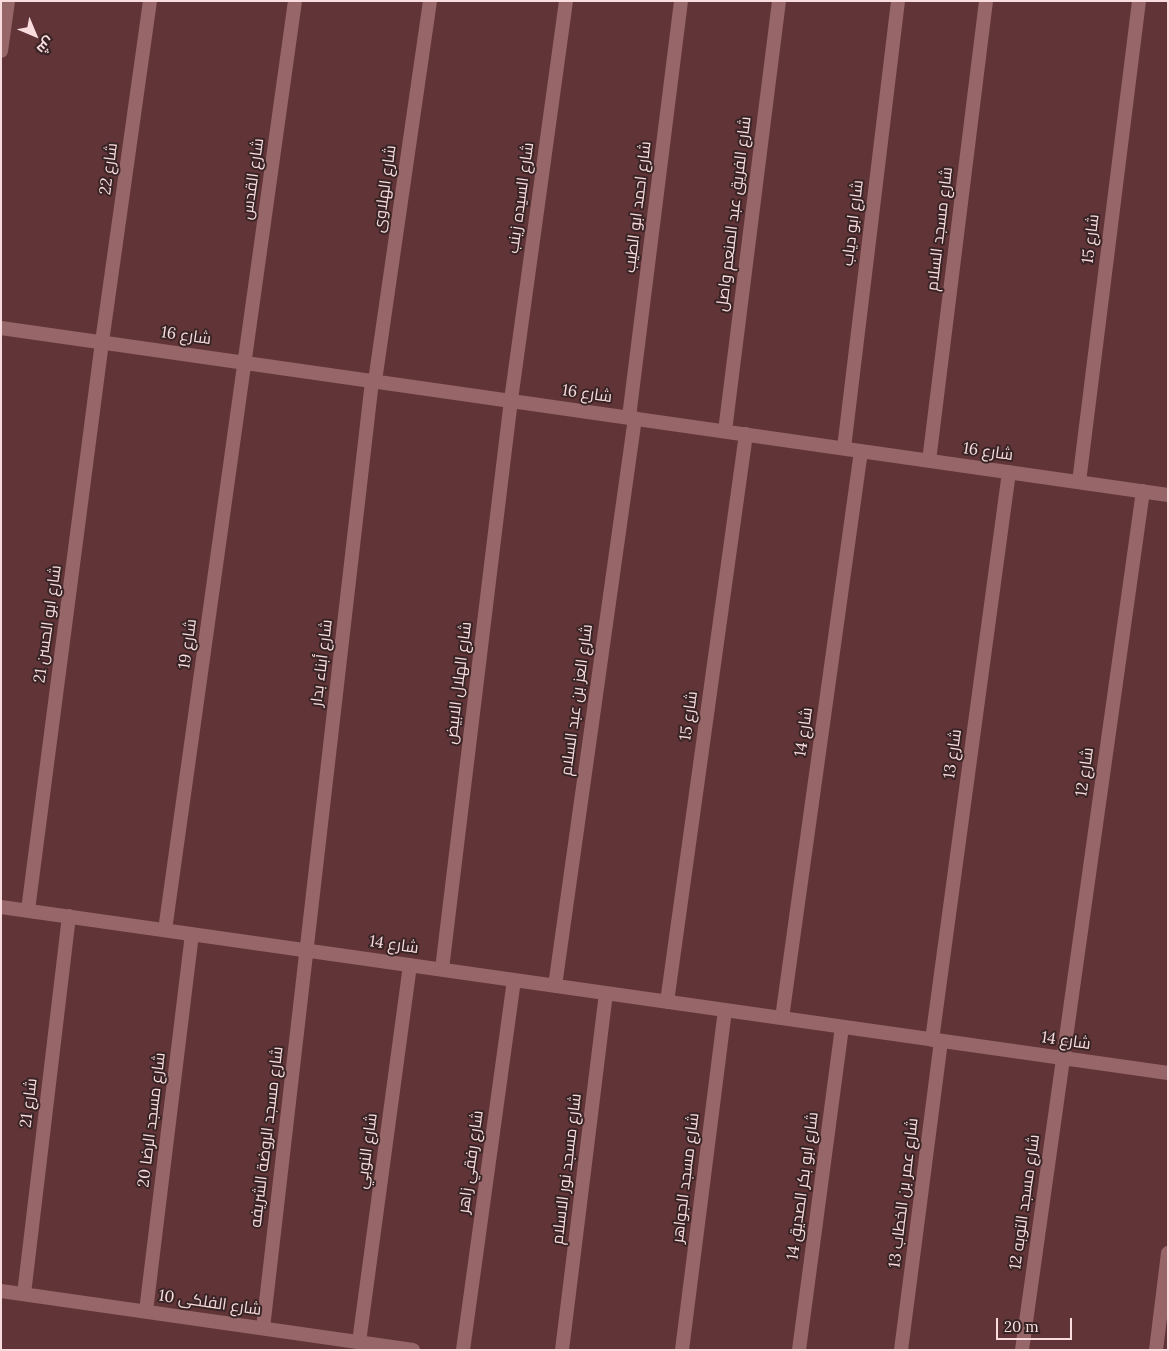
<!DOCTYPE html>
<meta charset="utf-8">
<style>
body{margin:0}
#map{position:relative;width:1169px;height:1351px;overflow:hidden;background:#613538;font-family:Lora,Cairo,serif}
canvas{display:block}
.frame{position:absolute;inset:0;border:2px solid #f9dcdd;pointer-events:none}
.north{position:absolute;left:10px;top:10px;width:50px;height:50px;-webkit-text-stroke:4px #392425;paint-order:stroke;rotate:135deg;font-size:14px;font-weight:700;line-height:20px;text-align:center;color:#f9dcdd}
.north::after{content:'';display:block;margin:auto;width:18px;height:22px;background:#f9dcdd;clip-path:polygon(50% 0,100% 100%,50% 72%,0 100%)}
.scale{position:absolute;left:996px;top:1318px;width:76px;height:22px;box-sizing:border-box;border:2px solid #f9dcdd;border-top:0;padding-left:6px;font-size:15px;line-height:18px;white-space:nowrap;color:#f9dcdd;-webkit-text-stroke:4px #392425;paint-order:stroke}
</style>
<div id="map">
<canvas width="1169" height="1351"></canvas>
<div class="frame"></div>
<div class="north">ش</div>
<div class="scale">20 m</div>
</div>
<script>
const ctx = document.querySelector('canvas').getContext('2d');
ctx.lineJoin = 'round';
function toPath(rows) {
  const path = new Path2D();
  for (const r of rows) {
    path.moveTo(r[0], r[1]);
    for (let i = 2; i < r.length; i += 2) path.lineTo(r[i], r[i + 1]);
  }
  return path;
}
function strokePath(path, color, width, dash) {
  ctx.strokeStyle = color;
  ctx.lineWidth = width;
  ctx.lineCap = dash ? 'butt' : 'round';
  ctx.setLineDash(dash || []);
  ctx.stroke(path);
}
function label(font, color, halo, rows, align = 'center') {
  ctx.font = font + ' Lora,Cairo,serif';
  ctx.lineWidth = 4;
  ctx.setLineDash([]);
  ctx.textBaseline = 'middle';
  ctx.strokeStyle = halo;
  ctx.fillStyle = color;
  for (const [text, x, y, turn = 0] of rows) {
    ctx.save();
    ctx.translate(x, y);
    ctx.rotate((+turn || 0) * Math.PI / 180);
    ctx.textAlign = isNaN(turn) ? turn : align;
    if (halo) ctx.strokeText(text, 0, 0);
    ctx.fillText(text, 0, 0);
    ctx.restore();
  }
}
const minor = toPath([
 [1,51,8,1],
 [1,328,1168,495],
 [375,381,430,1],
 [629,417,681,1],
 [725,431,779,1],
 [844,448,898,1],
 [929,461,986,1],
 [1079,482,1139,1],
 [1,907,1168,1073],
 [28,910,102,342,150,1],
 [165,930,295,1],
 [442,969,511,400,566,1],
 [555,986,635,418],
 [667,1002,746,434],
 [782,1018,861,451],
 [932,1040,1009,472],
 [1,1291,413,1350],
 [24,1294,69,916],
 [146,1311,192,934],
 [263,1328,372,381],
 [359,1342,410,965],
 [463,1350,514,980],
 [562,1350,606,993],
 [682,1350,725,1010],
 [799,1350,842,1027],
 [901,1350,941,1041],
 [1022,1350,1143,491],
 [1156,1350,1168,1253]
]);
const streetNames = [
 ["شارع 22",109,169,-82],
 ["شارع القدس",253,179,-82],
 ["شارع الهلاوى",385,189,-82],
 ["شارع السيده زينب",521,198,-82],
 ["شارع احمد ابو الطيب",638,207,-83],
 ["شارع الفريق عبد المنعم واصل",734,214,-83],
 ["شارع ابو دياب",853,223,-83],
 ["شارع مسجد السلام",940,229,-83],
 ["شارع 15",1091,239,-83],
 ["شارع 16",186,336,8],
 ["شارع 16",587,394,8],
 ["شارع 16",988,452,8],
 ["شارع ابو الحسن 21",48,624,-82],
 ["شارع 19",188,644,-82],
 ["شارع أبناء بدار",322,663,-83],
 ["شارع الهلال الابيض",459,683,-83],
 ["شارع العز بن عبد السلام",577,700,-82],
 ["شارع 15",689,716,-82],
 ["شارع 14",804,732,-82],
 ["شارع 13",953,754,-82],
 ["شارع 12",1085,772,-82],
 ["شارع 14",394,945,8],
 ["شارع 14",1066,1041,8],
 ["شارع 21",29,1103,-83],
 ["شارع مسجد الرضا 20",152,1120,-83],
 ["شارع مسجد الروضة الشريفه",267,1137,-83],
 ["شارع النوبي",367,1151,-82],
 ["شارع رفقي زاهر",471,1162,-82],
 ["شارع مسجد نور الاسلام",567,1169,-83],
 ["شارع مسجد الجواهر",686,1178,-83],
 ["شارع ابو بكر الصديق 14",803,1186,-82],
 ["شارع عمر بن الخطاب 13",904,1193,-83],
 ["شارع مسجد التوبه 12",1025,1202,-82],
 ["شارع الفلكى 10",210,1303,8]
];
strokePath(minor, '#966668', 14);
label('16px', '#f9dcdd', '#392425', streetNames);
</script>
